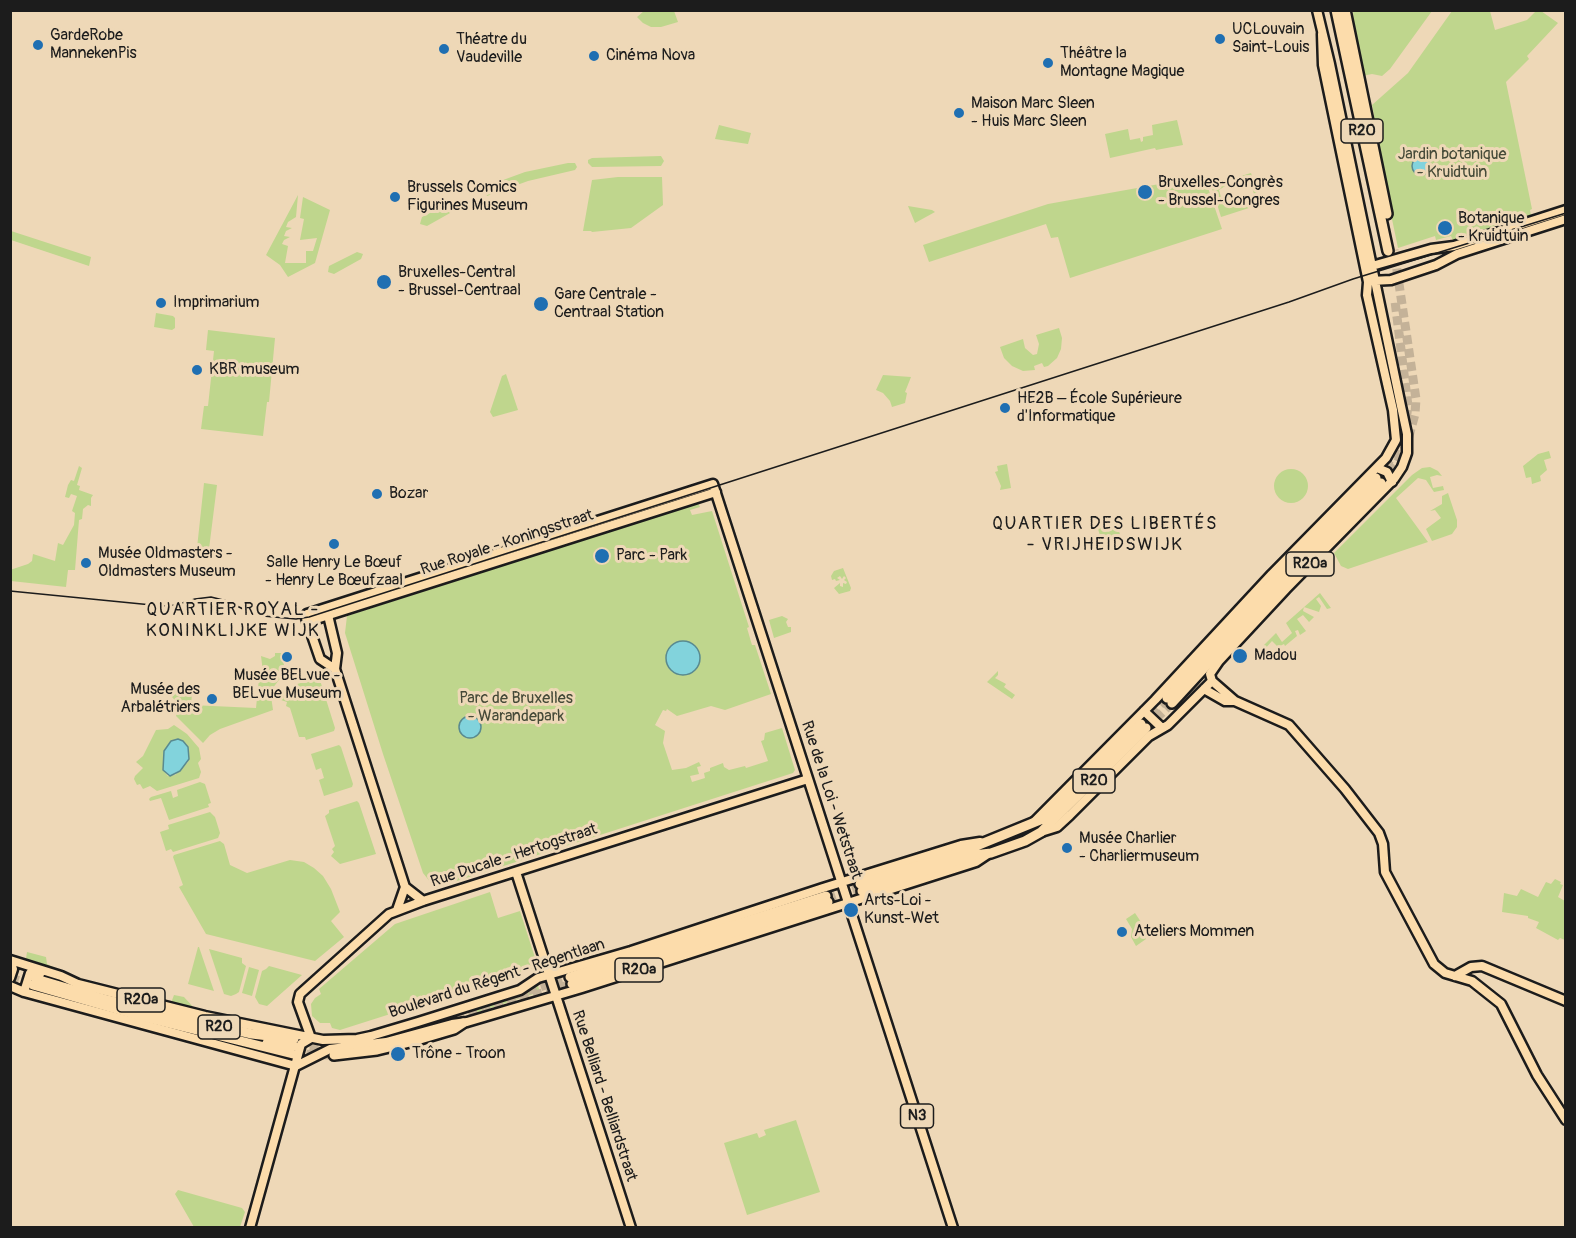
<!DOCTYPE html>
<meta charset="utf-8">
<style>
body{margin:0}
#map{position:relative;width:1576px;height:1238px;overflow:hidden;background:#eed8b7;font-family:Pangolin,sans-serif}
canvas{display:block}
.frame{position:absolute;inset:0;border:12px solid #1c1c1c;pointer-events:none}
</style>
<div id="map">
<canvas width="1576" height="1238"></canvas>
<div class="frame"></div>
</div>
<script>
const ctx = document.querySelector('canvas').getContext('2d');
ctx.lineJoin = 'round';
function fill(path, color) {
  ctx.fillStyle = color;
  ctx.fill(path, 'evenodd');
}
function toPath(rows) {
  const path = new Path2D();
  for (const r of rows) {
    if (r.length === 3) {
      path.moveTo(r[0] + r[2], r[1]);
      path.arc(r[0], r[1], r[2], 0, 2 * Math.PI);
      continue;
    }
    path.moveTo(r[0], r[1]);
    for (let i = 2; i < r.length; i += 2) path.lineTo(r[i], r[i + 1]);
  }
  return path;
}
function strokePath(path, color, width, dash) {
  ctx.strokeStyle = color;
  ctx.lineWidth = width;
  ctx.lineCap = dash ? 'butt' : 'round';
  ctx.setLineDash(dash || []);
  ctx.stroke(path);
}
function label(font, color, halo, rows, align = 'center') {
  ctx.font = font + ' Pangolin,sans-serif';
  ctx.lineWidth = 6;
  ctx.setLineDash([]);
  ctx.textBaseline = 'middle';
  ctx.strokeStyle = halo;
  ctx.fillStyle = color;
  for (const [text, x, y, turn = 0] of rows) {
    ctx.save();
    ctx.translate(x, y);
    ctx.rotate((+turn || 0) * Math.PI / 180);
    ctx.textAlign = isNaN(turn) ? turn : align;
    if (halo) ctx.strokeText(text, 0, 0);
    ctx.fillText(text, 0, 0);
    ctx.restore();
  }
}
const green = toPath([
 [644,11,674,11,678,22,661,27,651,27,643,23,637,17],
 [1353,11,1432,11,1390,69,1382,76,1372,74,1362,76,1356,52],
 [1452,11,1490,11,1495,30,1527,20,1536,11,1541,11,1558,23,1527,56,1529,59,1506,82,1532,209,1530,210,1531,216,1453,241,1451,236,1436,240,1435,236,1398,248,1371,118,1374,115,1372,105,1408,73],
 [1177,120,1183,145,1156,150,1155,148,1110,158,1105,134,1128,129,1130,140,1140,138,1141,142,1143,141,1143,137,1153,135,1152,125],
 [719,125,751,133,748,144,715,139],
 [661,156,664,161,661,166,592,167,588,163,588,160,592,158],
 [568,163,575,163,577,167,575,170,528,181,487,196,484,187,525,172],
 [1251,173,1261,204,1253,208,1252,207,1221,217,1211,185],
 [1233,181,1250,181,1254,194,1245,199,1247,204,1223,205,1219,190],
 [1204,176,1222,229,1070,278,1058,237,1051,238,1046,224,929,262,923,245,1048,204],
 [618,177,662,177,663,205,631,228,592,232,591,231,583,231,592,180],
 [298,195,296,217,288,222,286,227,292,228,286,231,284,236,290,237,284,240,282,244,288,246,285,263,306,263,306,251,313,251,317,238,300,240,304,219,300,218,303,197,330,210,315,263,288,277,280,265,266,255],
 [455,200,459,208,427,226,420,224,422,217],
 [908,206,932,210,935,212,915,223],
 [11,231,91,257,89,266,11,240],
 [357,252,363,254,361,259,334,274,328,272,329,266],
 [156,313,173,316,175,318,175,328,172,330,154,327],
 [1059,328,1062,338,1061,349,1057,358,1048,366,1044,367,1042,363,1034,366,1035,370,1023,371,1012,366,1004,358,1000,347,1023,339,1025,348,1033,355,1037,354,1039,344,1036,335],
 [208,330,275,338,269,402,267,402,263,436,201,429,204,406,208,406,214,351,206,350],
 [506,374,518,410,493,417,490,412,502,376],
 [883,375,911,377,905,392,907,393,905,403,892,407,890,401,883,393,876,390],
 [1549,451,1551,458,1544,460,1547,470,1540,476,1541,481,1532,484,1531,477,1526,478,1523,466,1538,454],
 [1007,464,1011,488,1000,490,1001,486,995,472,998,471,997,466],
 [79,466,82,468,77,485,80,486,79,490,93,495,91,498,91,506,88,505,83,509,82,519,79,520,75,570,68,570,66,587,11,581,10,570,28,564,32,561,33,554,55,561,58,543,63,545,74,525,75,513,72,511,77,496,71,494,69,498,65,497,68,485,71,480,74,481],
 [1430,467,1438,471,1442,476,1437,475,1430,477,1433,488,1443,486,1444,490,1434,492,1426,480,1418,478,1396,498,1428,542,1348,569,1341,566,1334,553,1412,475,1422,468],
 [1291,486,17],
 [204,483,217,485,209,549,197,548],
 [1448,493,1457,520,1457,527,1452,534,1432,541,1426,529,1441,518,1435,510,1430,511,1442,504,1442,496],
 [698,503,700,507,690,510,692,515,712,511,749,627,747,628,752,645,755,645,771,694,725,710,711,706,677,716,667,709,666,711,663,710,655,725,665,731,663,743,672,770,686,768,699,762,701,766,697,767,699,774,690,776,692,782,705,778,704,773,710,771,710,768,723,763,724,767,729,770,745,766,746,768,768,761,761,741,764,740,765,733,782,728,795,770,793,773,435,888,423,873,383,754,345,633,347,616],
 [1116,523,1121,537,1102,542,1098,529],
 [843,568,851,588,850,591,839,594,834,588,840,583,840,586,843,587,843,583,846,584,847,582,844,580,846,578,844,576,842,579,840,576,837,578,840,580,836,581,835,579,832,580,831,576,834,571],
 [1320,593,1331,608,1327,609,1319,597,1316,599,1321,606,1319,612,1304,607,1303,611,1314,617,1309,622,1303,615,1297,619,1306,631,1300,635,1298,630,1295,631,1297,636,1285,646,1284,644,1280,646,1280,649,1272,641,1264,650,1268,653,1268,657,1260,649,1276,633,1282,642,1292,633,1286,623],
 [782,616,788,619,786,622,788,627,791,627,791,632,774,638,769,620],
 [275,653,283,653,282,659,288,676,279,680,272,689,271,696,273,710,220,729,210,735,203,743,176,716,179,705,172,697,183,685,186,688,184,691,187,693,189,691,192,694,191,705,256,708,260,669,262,669,262,664,261,656,270,659,275,656],
 [998,671,998,675,995,678,1006,684,1004,687,1015,695,1012,699,987,682],
 [319,677,335,728,334,731,306,740,305,737,299,737,290,708,286,706,287,702,281,700,282,694,288,687],
 [174,725,187,734,199,748,201,759,198,763,201,772,199,778,157,791,150,786,143,789,140,784,137,785,134,779,135,776,143,768,136,762,143,756,156,730,168,729],
 [178,739,185,743,188,747,189,756,188,762,175,775,168,776,163,770,164,751,171,741],
 [339,745,341,747,353,784,352,787,324,796,319,780,324,778,321,768,316,770,311,754],
 [200,782,205,784,211,803,208,804,209,807,169,820,161,798,150,801,149,799,151,797,171,791,173,798,178,796,177,790],
 [357,801,359,803,376,854,340,864,331,856,334,852,332,849,335,846,325,816,329,813,329,810],
 [210,812,215,817,220,833,218,838,173,852,171,849,166,851,160,832,169,829,168,825],
 [220,841,224,844,230,865,247,873,290,860,304,862,314,868,323,876,331,889,340,912,331,921,344,937,315,961,206,934,179,887,183,885,173,857,174,855],
 [1555,879,1561,882,1560,884,1563,885,1558,897,1565,901,1565,940,1560,938,1558,940,1536,928,1539,922,1528,918,1528,916,1502,912,1504,893,1517,896,1521,889,1538,897,1546,882,1551,884],
 [490,892,498,918,520,911,538,967,340,1030,332,1028,330,1023,320,1023,312,1016,311,1004,315,998,321,994,319,989,395,924],
 [1135,913,1145,928,1141,931,1146,939,1136,946,1131,937,1132,929,1126,919],
 [198,947,199,947,214,991,188,984],
 [209,949,242,958,242,963,246,966,239,992,236,994,231,996,224,994],
 [27,952,46,957,47,964,51,966,87,981,171,1003,174,995,184,997,195,1009,87,983,26,959],
 [269,966,302,975,267,1006,259,1004,255,997,262,971,266,969],
 [249,967,259,970,252,996,242,993],
 [538,986,540,992,469,1015,468,1009],
 [796,1120,820,1192,747,1215,724,1143,757,1133,759,1138,766,1135,764,1130],
 [178,1190,242,1208,245,1212,240,1227,194,1227,175,1194]
]);
const water = toPath([
 [1421,166,9],
 [683,658,17],
 [470,727,11],
 [178,739,183,741,188,747,189,759,180,771,170,776,163,770,164,751,171,741,178,739]
]);
const highwayTunnel = toPath([
 [1376,478,1388,463,1399,444,1405,427,1408,406,1395,301],
 [1381,483,1397,463,1406,447,1415,414,1416,399,1394,250],
 [1141,724,1167,698],
 [1146,728,1172,703],
 [826,896,860,884],
 [828,902,862,891],
 [10,970,36,979],
 [10,978,33,985],
 [515,995,570,977],
 [443,1023,572,984],
 [296,1046,336,1046],
 [293,1054,334,1055]
]);
const major = toPath([
 [1368,269,1372,266,1431,249,1454,246,1566,210],
 [1371,281,1391,280,1436,265,1457,254,1566,219],
 [1377,468,1387,472,1392,482],
 [327,611,337,653,335,669,405,887,397,910],
 [307,622,716,492],
 [335,669,320,659,306,618,307,614,713,484,953,1228],
 [1212,681,1210,674,1219,661,1286,589,1394,479,1402,467,1407,453,1407,434,1401,406,1330,64,1317,10],
 [1212,681,1235,701,1289,725,1345,789,1379,833,1383,844,1385,872,1434,964,1445,973,1472,981,1501,1004,1537,1075,1566,1120],
 [1204,689,1225,701,1235,701],
 [1144,711,1162,728],
 [1034,822,1155,700,1272,574,1386,458,1396,440,1393,410,1367,295,1368,282,1323,65,1322,34],
 [1041,832,1057,827,1070,815,1149,736,1168,725,1212,681],
 [516,872,631,1228],
 [405,887,423,901],
 [10,960,61,976,78,984,205,1016,323,1040,357,1039,371,1036,418,1022,520,990,538,978,631,951,823,888,961,845,980,842],
 [10,962,13,969,10,978],
 [1455,976,1471,967,1482,966,1566,1001],
 [10,986,24,992,296,1066,330,1049,386,1042,452,1024,467,1022,582,988,976,862,988,854],
 [24,992,30,973,40,974],
 [311,1038,298,1002,300,994,389,914,423,901,808,779],
 [250,1228,301,1044,311,1038]
]);
const highway = toPath([
 [1336,10,1388,251],
 [1345,10,1387,214],
 [1167,698,1268,588,1376,478],
 [1172,703,1288,577,1381,483],
 [860,884,964,851,1045,818,1063,803,1141,724],
 [862,891,974,855,991,853,1025,841,1041,832,1146,728],
 [570,977,826,896],
 [36,979,104,999,187,1019,252,1034,294,1039],
 [572,984,828,902],
 [33,985,144,1017,293,1054],
 [267,1043,294,1046],
 [334,1055,377,1050,410,1042,454,1029,463,1023]
]);
const tram = toPath([
 [10,591,162,606,176,605,195,599,211,597,227,601,245,610,263,616,296,619,309,617,1289,302,1353,279,1566,213]
]);
const markers = [
 [1220,39,6,"#1f6fb2"],
 [38,45,6,"#1f6fb2"],
 [444,49,6,"#1f6fb2"],
 [594,56,6,"#1f6fb2"],
 [1048,63,6,"#1f6fb2"],
 [959,113,6,"#1f6fb2"],
 [1145,192,8,"#1f6fb2"],
 [395,197,6,"#1f6fb2"],
 [1445,228,8,"#1f6fb2"],
 [384,282,8,"#1f6fb2"],
 [161,303,6,"#1f6fb2"],
 [541,304,8,"#1f6fb2"],
 [197,370,6,"#1f6fb2"],
 [1005,408,6,"#1f6fb2"],
 [377,494,6,"#1f6fb2"],
 [334,544,6,"#1f6fb2"],
 [602,556,8,"#1f6fb2"],
 [86,563,6,"#1f6fb2"],
 [1240,656,8,"#1f6fb2"],
 [287,657,6,"#1f6fb2"],
 [212,699,6,"#1f6fb2"],
 [1067,848,6,"#1f6fb2"],
 [851,910,8,"#1f6fb2"],
 [1122,932,6,"#1f6fb2"],
 [398,1054,8,"#1f6fb2"]
];
const shields = [
 [1362,131,42],
 [1310,564,48],
 [1094,781,42],
 [639,970,48],
 [141,1000,48],
 [219,1027,42],
 [917,1116,33]
];
const shieldNames = [
 ["R20",1362,131],
 ["R20a",1310,564],
 ["R20",1094,781],
 ["R20a",639,970],
 ["R20a",141,1000],
 ["R20",219,1027],
 ["N3",917,1116]
];
const poiNames = [
 ["UCLouvain",1232,30],
 ["Saint-Louis",1232,48],
 ["GardeRobe",50,36],
 ["MannekenPis",50,54],
 ["Théatre du",456,40],
 ["Vaudeville",456,58],
 ["Théâtre la",1060,54],
 ["Montagne Magique",1060,72],
 ["Cinéma Nova",606,56],
 ["Maison Marc Sleen",971,104],
 ["- Huis Marc Sleen",971,122],
 ["Bruxelles-Congrès",1158,183],
 ["- Brussel-Congres",1158,201],
 ["Brussels Comics",407,188],
 ["Figurines Museum",407,206],
 ["Botanique",1458,219],
 ["- Kruidtuin",1458,237],
 ["Bruxelles-Central",398,273],
 ["- Brussel-Centraal",398,291],
 ["Gare Centrale -",554,295],
 ["Centraal Station",554,313],
 ["Imprimarium",173,303],
 ["KBR museum",209,370],
 ["HE2B – École Supérieure",1017,399],
 ["d'Informatique",1017,417],
 ["Bozar",389,494],
 ["Musée Oldmasters -",98,554],
 ["Oldmasters Museum",98,572],
 ["Parc - Park",616,556],
 ["Salle Henry Le Bœuf",334,563,"center"],
 ["- Henry Le Bœufzaal",334,581,"center"],
 ["Madou",1254,656],
 ["Musée BELvue -",287,676,"center"],
 ["BELvue Museum",287,694,"center"],
 ["Musée des",200,690,"right"],
 ["Arbalétriers",200,708,"right"],
 ["Musée Charlier",1079,839],
 ["- Charliermuseum",1079,857],
 ["Arts-Loi -",864,901],
 ["Kunst-Wet",864,919],
 ["Ateliers Mommen",1134,932],
 ["Trône - Troon",412,1054]
];
const parkNames = [
 ["Jardin botanique",1452,155],
 ["- Kruidtuin",1452,173],
 ["Parc de Bruxelles",516,699],
 ["- Warandepark",516,717]
];
const streetNames = [
 ["Rue Royale - Koningsstraat",507,543,-18],
 ["Rue de la Loi - Wetstraat",831,800,72],
 ["Rue Ducale - Hertogstraat",514,856,-18],
 ["Boulevard du Régent - Regentlaan",497,979,-18],
 ["Rue Belliard - Belliardstraat",604,1096,72]
];
const neighbourhoodNames = [
 ["QUARTIER DES LIBERTÉS",1105,524],
 ["- VRIJHEIDSWIJK",1105,545],
 ["QUARTIER ROYAL -",233,610],
 ["KONINKLIJKE WIJK",233,631]
];
fill(green, '#bfd68d');
fill(water, '#82d3dc');
strokePath(water, '#598a8f', 1.5);
strokePath(highwayTunnel, '#c4b298', 9, [9, 4.5]);
strokePath(major, '#1c1c1c', 13);
strokePath(highway, '#1c1c1c', 14);
strokePath(major, '#fcdcab', 8);
strokePath(highway, '#fcdcab', 9);
strokePath(tram, '#1c1c1c', 1.5);
for (const [x, y, r, color] of markers) {
  const dot = new Path2D();
  dot.arc(x, y, r, 0, 2 * Math.PI);
  ctx.fillStyle = color;
  ctx.fill(dot);
  strokePath(dot, '#eed8b7', 2);
}
for (const [x, y, w] of shields) {
  const box = new Path2D();
  box.roundRect(x - w / 2, y - 12, w, 24, 4.5);
  ctx.fillStyle = '#eed8b7';
  ctx.fill(box);
  strokePath(box, '#1c1c1c', 1.5);
}
label('bold 15px', '#1c1c1c', null, shieldNames);
label('16px', '#1c1c1c', '#eed8b7', poiNames, 'left');
label('16px', '#454a38', '#eed8b7', parkNames);
label('16px', '#1c1c1c', '#eed8b7', streetNames);
ctx.letterSpacing = '1.5px';
label('18px', '#1c1c1c', '#eed8b7', neighbourhoodNames);
ctx.letterSpacing = '0px';
</script>
